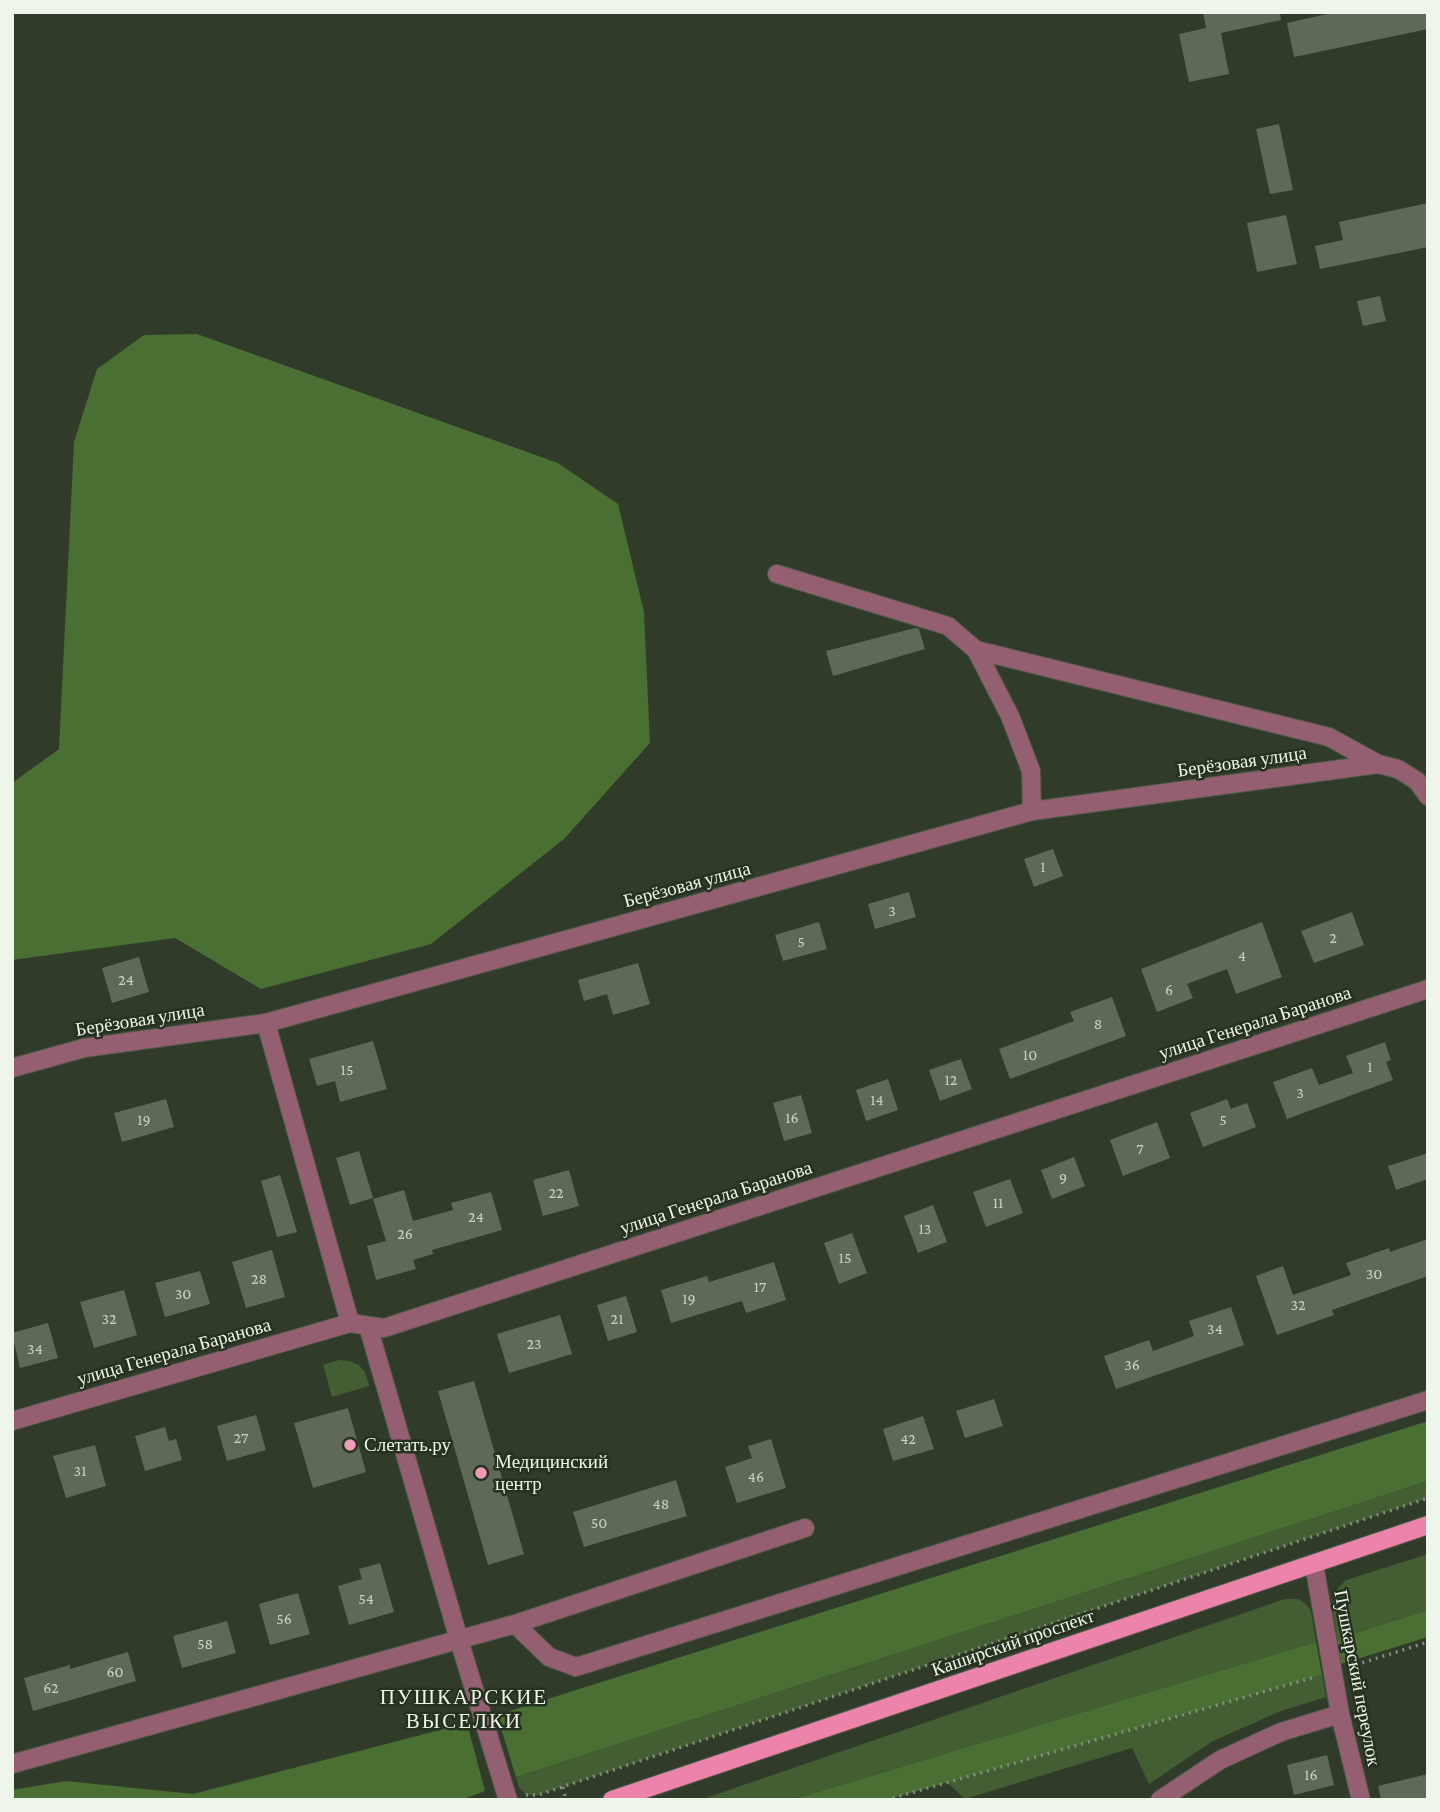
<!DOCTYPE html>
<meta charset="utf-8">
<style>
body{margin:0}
#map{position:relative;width:1440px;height:1812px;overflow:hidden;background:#303b2a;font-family:"Crimson Pro",serif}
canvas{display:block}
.frame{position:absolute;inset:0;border:14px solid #eef5ea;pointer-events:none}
</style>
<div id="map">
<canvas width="1440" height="1812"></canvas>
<div class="frame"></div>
</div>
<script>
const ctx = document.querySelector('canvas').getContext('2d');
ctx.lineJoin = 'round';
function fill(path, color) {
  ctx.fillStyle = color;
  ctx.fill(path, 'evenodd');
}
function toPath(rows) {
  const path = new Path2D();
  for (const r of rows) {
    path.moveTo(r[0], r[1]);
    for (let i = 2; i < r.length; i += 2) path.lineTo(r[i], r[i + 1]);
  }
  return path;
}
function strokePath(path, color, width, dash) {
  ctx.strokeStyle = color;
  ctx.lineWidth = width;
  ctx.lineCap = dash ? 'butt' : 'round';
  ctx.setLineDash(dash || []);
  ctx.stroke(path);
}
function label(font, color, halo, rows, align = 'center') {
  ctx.font = font + ' "Crimson Pro",serif';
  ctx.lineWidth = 5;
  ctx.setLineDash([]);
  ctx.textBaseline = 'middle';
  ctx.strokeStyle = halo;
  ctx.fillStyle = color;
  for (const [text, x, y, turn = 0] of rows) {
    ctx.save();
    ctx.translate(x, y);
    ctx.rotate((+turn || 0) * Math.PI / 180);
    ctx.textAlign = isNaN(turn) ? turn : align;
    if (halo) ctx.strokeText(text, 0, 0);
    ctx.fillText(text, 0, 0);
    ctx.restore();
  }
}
const green = toPath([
 [339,1360,350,1361,359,1365,365,1372,369,1386,332,1397,323,1365],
 [1428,1481,1428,1498,538,1795,526,1795,519,1787,516,1777],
 [1428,1554,1428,1610,1337,1639,1332,1606,1337,1589,1346,1580],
 [1285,1599,1298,1599,1306,1604,1311,1611,1316,1642,791,1800,700,1800],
 [1322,1675,1326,1697,1281,1711,1213,1741,1149,1784,1132,1748,965,1799,947,1782]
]);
const forest = toPath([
 [197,334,558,463,618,504,644,612,650,743,564,839,431,944,261,989,175,938,12,960,12,783,59,749,74,442,97,369,144,335],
 [1428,1421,1428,1481,516,1777,497,1715],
 [1428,1610,1428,1637,1341,1664,1337,1639],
 [1316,1642,1322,1675,886,1800,791,1800],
 [467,1723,485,1791,461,1800,12,1800,12,1790,66,1781,193,1794]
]);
const building = toPath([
 [1203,12,1280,12,1281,20,1221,33,1229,74,1189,82,1179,34,1206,28],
 [1336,12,1428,12,1428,29,1294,57,1287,23],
 [1279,124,1293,190,1270,194,1256,129],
 [1428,203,1428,247,1320,269,1315,246,1343,240,1339,222],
 [1286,215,1297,264,1257,272,1247,223],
 [1380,296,1386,321,1363,326,1357,301],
 [915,628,919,629,925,649,833,676,826,651],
 [1053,849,1063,876,1034,887,1024,859],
 [909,892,916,917,875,929,868,904],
 [1352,912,1364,945,1314,963,1301,931],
 [819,922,827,949,783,961,775,935],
 [1262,922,1282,977,1236,994,1227,969,1187,984,1193,998,1157,1012,1141,969],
 [139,957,149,992,112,1003,102,968],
 [638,963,650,1004,613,1015,607,994,584,1001,578,980],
 [1112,997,1126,1036,1010,1079,999,1049,1074,1021,1070,1012],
 [373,1041,387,1089,340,1102,335,1081,317,1086,309,1059],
 [1385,1042,1391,1060,1386,1062,1393,1080,1287,1119,1273,1082,1312,1068,1319,1085,1353,1073,1346,1056],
 [961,1059,972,1089,940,1101,929,1070],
 [888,1079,898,1110,866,1121,856,1090],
 [801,1095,812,1133,784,1141,773,1103],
 [166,1099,174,1127,122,1142,114,1113],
 [1227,1099,1231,1109,1247,1103,1256,1127,1203,1147,1190,1113],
 [1157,1122,1170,1158,1123,1176,1110,1140],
 [359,1151,373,1198,350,1205,336,1158],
 [1428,1153,1428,1179,1396,1190,1388,1166],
 [1074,1157,1085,1186,1052,1199,1041,1170],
 [569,1170,579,1206,543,1216,533,1180],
 [280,1175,297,1232,277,1237,261,1181],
 [1010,1179,1023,1213,986,1227,973,1192],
 [404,1190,413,1221,453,1210,451,1203,491,1192,502,1230,432,1250,433,1254,413,1260,416,1269,376,1280,367,1246,386,1241,373,1199],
 [933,1205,947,1242,918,1253,904,1216],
 [852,1233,867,1273,839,1284,824,1243],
 [1428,1239,1428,1276,1332,1310,1334,1315,1277,1335,1256,1276,1283,1266,1293,1295,1351,1275,1346,1263,1389,1248,1390,1252],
 [272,1250,285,1297,246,1308,232,1262],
 [774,1262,786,1300,746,1313,742,1301,671,1323,661,1290,707,1276,709,1282],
 [200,1271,210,1304,165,1317,155,1283],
 [124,1290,137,1335,94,1348,80,1302],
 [626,1296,637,1332,608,1341,597,1305],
 [1231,1307,1244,1345,1116,1389,1104,1356,1149,1340,1153,1351,1194,1336,1189,1321],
 [560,1315,572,1354,509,1373,497,1334],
 [48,1323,58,1358,20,1368,12,1333],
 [474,1381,524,1554,488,1565,438,1391],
 [994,1399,1003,1426,965,1438,956,1411],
 [348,1408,366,1472,313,1488,294,1423],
 [256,1415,266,1450,227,1461,217,1426],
 [923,1416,934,1449,893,1461,883,1429],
 [165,1427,169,1441,176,1439,182,1460,145,1471,135,1436],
 [771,1439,786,1488,737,1503,725,1467,752,1458,748,1446],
 [95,1445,106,1486,66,1498,53,1456],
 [676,1480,687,1516,584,1547,573,1512],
 [380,1563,394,1612,349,1625,338,1586,362,1579,359,1569],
 [298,1593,310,1634,270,1645,259,1604],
 [227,1621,236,1653,182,1668,173,1636],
 [128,1652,136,1681,33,1711,24,1678,70,1665,70,1669],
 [1327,1755,1334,1785,1294,1795,1287,1765],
 [1428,1774,1428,1800,1381,1800,1378,1786]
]);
const path = toPath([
 [1349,1667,1428,1642],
 [563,1787,566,1800],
 [526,1795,538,1795,1428,1498],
 [886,1800,1315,1677]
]);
const minor = toPath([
 [777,574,948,626,976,650,1010,716,1031,771,1032,811],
 [976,650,1329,737,1378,764,1398,769,1417,781,1428,796],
 [266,1023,350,1323],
 [12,1068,84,1048,266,1023,1032,811,1378,764],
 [368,1326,459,1640,508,1800],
 [12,1421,350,1323,384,1328,1428,989],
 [1314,1564,1340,1714,1361,1800],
 [515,1624,805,1528],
 [12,1764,515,1624,549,1657,576,1667,1428,1400],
 [1160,1800,1220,1760,1281,1732,1340,1714]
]);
const major = toPath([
 [612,1800,1428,1525]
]);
const markers = [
 [350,1445,7,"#ef9ab7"],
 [481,1473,7,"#ef9ab7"]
];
const numberNames = [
 ["1",1043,867],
 ["3",892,911],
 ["2",1333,938],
 ["5",801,942],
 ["4",1242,956],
 ["24",126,980],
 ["6",1169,990],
 ["8",1098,1024],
 ["10",1030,1055],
 ["1",1370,1067],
 ["15",347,1070],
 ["12",951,1080],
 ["3",1300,1093],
 ["14",877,1100],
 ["16",792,1118],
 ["19",144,1120],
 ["5",1223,1120],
 ["7",1140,1149],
 ["9",1063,1178],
 ["22",556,1193],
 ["11",998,1203],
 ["24",476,1217],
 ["13",925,1229],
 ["26",405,1234],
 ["15",845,1258],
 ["30",1374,1274],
 ["28",259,1279],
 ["17",760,1287],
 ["30",183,1294],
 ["19",689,1299],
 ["32",1298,1305],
 ["32",109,1319],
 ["21",617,1319],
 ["34",1215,1329],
 ["23",534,1344],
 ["34",35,1349],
 ["36",1132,1365],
 ["27",241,1438],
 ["42",908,1439],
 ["31",80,1471],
 ["46",756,1477],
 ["48",661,1504],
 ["50",599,1523],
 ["54",366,1599],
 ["56",284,1619],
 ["58",205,1644],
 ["60",115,1672],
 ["62",51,1688],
 ["16",1311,1775]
];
const streetNames = [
 ["Берёзовая улица",1242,762,-8],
 ["Берёзовая улица",687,885,-15],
 ["Берёзовая улица",140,1020,-9],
 ["улица Генерала Баранова",1255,1023,-18],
 ["улица Генерала Баранова",716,1198,-18],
 ["улица Генерала Баранова",174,1352,-16],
 ["Каширский проспект",1013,1643,-19],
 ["Пушкарский переулок",1357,1678,79]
];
const poiNames = [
 ["Слетать.ру",364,1445],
 ["Медицинский",495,1462],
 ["центр",495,1484]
];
const neighbourhoodNames = [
 ["ПУШКАРСКИЕ",464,1698],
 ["ВЫСЕЛКИ",464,1722]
];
fill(green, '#435e33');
fill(forest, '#496f32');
fill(building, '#5e6a57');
strokePath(minor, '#4e5949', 20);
strokePath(major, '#4e5949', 20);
strokePath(path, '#848d7f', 3.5, [2, 5]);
strokePath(minor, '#935f71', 18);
strokePath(major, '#ec83aa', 18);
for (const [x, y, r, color] of markers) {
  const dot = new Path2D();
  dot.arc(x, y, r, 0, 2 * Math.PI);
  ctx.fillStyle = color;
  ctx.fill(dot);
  strokePath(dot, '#263120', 2.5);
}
label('16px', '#cad2c5', null, numberNames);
label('19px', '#eef5ea', '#263120', streetNames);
label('19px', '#eef5ea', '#263120', poiNames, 'left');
ctx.letterSpacing = '2px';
label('21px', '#eef5ea', '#263120', neighbourhoodNames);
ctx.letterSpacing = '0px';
</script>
